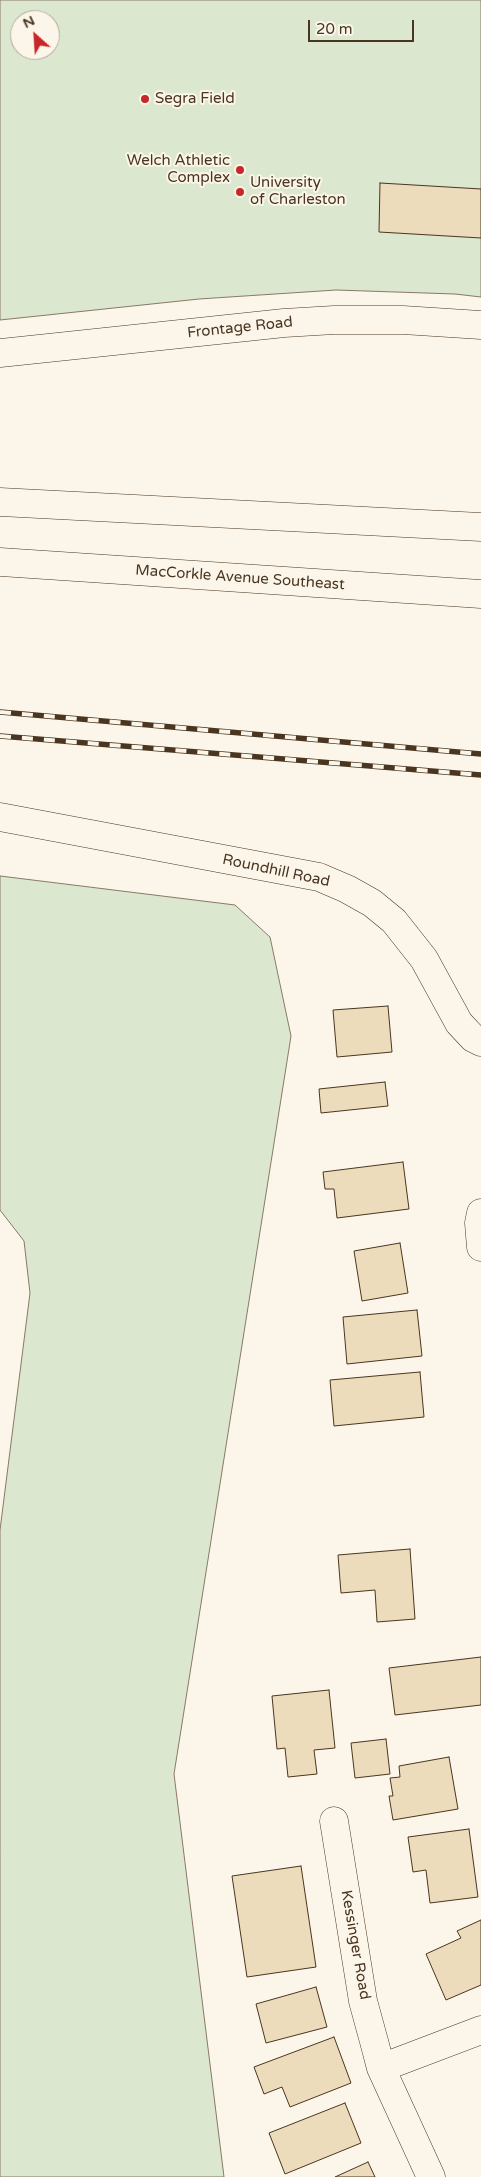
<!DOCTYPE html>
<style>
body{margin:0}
#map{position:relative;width:481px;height:2177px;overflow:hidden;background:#fbf6e9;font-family:"Varela Round",sans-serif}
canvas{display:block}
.north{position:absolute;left:10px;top:10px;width:50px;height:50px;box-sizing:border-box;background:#fbf6e9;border:1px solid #b4a999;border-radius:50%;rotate:334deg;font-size:14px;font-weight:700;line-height:20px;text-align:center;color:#4a3520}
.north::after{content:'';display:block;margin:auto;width:18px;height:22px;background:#c62828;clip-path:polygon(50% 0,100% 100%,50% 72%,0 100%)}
.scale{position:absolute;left:308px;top:20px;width:106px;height:22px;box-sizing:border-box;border:2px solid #4a3520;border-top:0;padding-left:6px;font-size:15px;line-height:18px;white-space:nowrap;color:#4a3520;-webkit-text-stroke:4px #fbf6e9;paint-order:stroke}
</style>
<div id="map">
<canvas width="481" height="2177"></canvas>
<div class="north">N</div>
<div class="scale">20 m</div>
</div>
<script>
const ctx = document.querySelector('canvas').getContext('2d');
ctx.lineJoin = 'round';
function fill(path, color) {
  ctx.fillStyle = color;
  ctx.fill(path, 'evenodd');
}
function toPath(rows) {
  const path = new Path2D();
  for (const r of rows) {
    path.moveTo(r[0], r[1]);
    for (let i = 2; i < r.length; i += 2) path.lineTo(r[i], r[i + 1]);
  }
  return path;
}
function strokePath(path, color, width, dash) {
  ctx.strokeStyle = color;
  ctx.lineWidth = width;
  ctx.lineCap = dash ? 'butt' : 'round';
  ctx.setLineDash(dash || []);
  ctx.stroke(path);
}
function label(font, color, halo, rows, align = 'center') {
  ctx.font = font + ' "Varela Round",sans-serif';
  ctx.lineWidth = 4;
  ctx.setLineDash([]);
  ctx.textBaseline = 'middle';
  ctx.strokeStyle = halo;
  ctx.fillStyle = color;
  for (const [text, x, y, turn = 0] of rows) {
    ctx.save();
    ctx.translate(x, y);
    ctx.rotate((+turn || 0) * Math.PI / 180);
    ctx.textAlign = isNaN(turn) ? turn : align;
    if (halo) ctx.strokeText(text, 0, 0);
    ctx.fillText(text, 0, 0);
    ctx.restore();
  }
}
const green = toPath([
 [0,0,481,0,481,297,455,294,336,290,199,299,0,320,0,0],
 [20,20,50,20,50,50,20,50,20,20],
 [0,876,235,905,270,937,291,1036,174,1774,224,2177,0,2177,0,1530,30,1293,24,1241,0,1210,0,876]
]);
const building = toPath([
 [380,183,481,189,481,238,379,232,380,183],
 [388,1006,392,1052,337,1057,333,1010,388,1006],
 [385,1082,388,1106,321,1113,319,1089,385,1082],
 [403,1162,409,1209,337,1218,334,1189,325,1189,323,1172,403,1162],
 [400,1243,408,1293,362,1301,354,1251,400,1243],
 [417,1310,422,1356,347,1364,343,1317,417,1310],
 [420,1372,424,1417,334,1426,330,1380,420,1372],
 [410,1549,415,1619,377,1622,375,1590,341,1593,338,1555,410,1549],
 [481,1657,481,1705,395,1715,389,1668,481,1657],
 [329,1690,335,1748,314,1750,317,1774,288,1777,285,1748,277,1749,272,1696,329,1690],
 [386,1739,390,1774,355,1778,351,1743,386,1739],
 [449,1757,458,1809,393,1820,389,1796,393,1796,390,1778,400,1777,399,1766,449,1757],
 [469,1829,478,1897,430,1903,426,1870,413,1872,408,1837,469,1829],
 [301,1866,316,1967,247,1977,232,1876,301,1866],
 [481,1920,481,1985,446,2000,426,1954,461,1938,457,1931,481,1920],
 [316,1987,327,2027,266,2043,256,2004,316,1987],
 [334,2037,351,2083,290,2107,282,2087,264,2094,254,2067,334,2037],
 [345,2103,361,2143,285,2174,269,2133,345,2103],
 [368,2162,375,2177,335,2177,368,2162]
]);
const street = toPath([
 [0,353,284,323,334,320,403,320,481,325],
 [0,817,319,877,347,889,372,903,394,921,424,959,459,1023,473,1038,481,1042],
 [481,1213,479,1223,481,1247],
 [334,1821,363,2001,375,2045,381,2068,431,2177],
 [381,2068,481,2030]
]);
const primary = toPath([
 [0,502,481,527],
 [0,562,481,594]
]);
const rail = toPath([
 [0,712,481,754],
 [0,736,481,775]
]);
const markers = [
 [145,99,5,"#c62828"],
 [240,170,5,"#c62828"],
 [240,192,5,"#c62828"]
];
const poiNames = [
 ["Segra Field",155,99],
 ["Welch Athletic",230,161,"right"],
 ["Complex",230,178,"right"],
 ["University",250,183],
 ["of Charleston",250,200]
];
const streetNames = [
 ["Frontage Road",240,328,-6],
 ["MacCorkle Avenue Southeast",240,578,4],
 ["Roundhill Road",276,871,12],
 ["Kessinger Road",355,1945,80]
];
fill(green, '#dce7d0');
strokePath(green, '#887966', 1);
fill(building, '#ecdcbc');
strokePath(building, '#4a3520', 1);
strokePath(street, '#4a3520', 29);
strokePath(primary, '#4a3520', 29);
strokePath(street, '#fbf6e9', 28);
strokePath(primary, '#fbf6e9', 28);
strokePath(rail, '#4a3520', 5.5);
strokePath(rail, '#fbf6e9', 4, [11]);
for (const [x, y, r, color] of markers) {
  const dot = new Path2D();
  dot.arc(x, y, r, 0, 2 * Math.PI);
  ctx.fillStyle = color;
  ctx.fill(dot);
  strokePath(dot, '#fbf6e9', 2);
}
label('15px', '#4a3520', '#fbf6e9', poiNames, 'left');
label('15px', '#4a3520', '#fbf6e9', streetNames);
</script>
